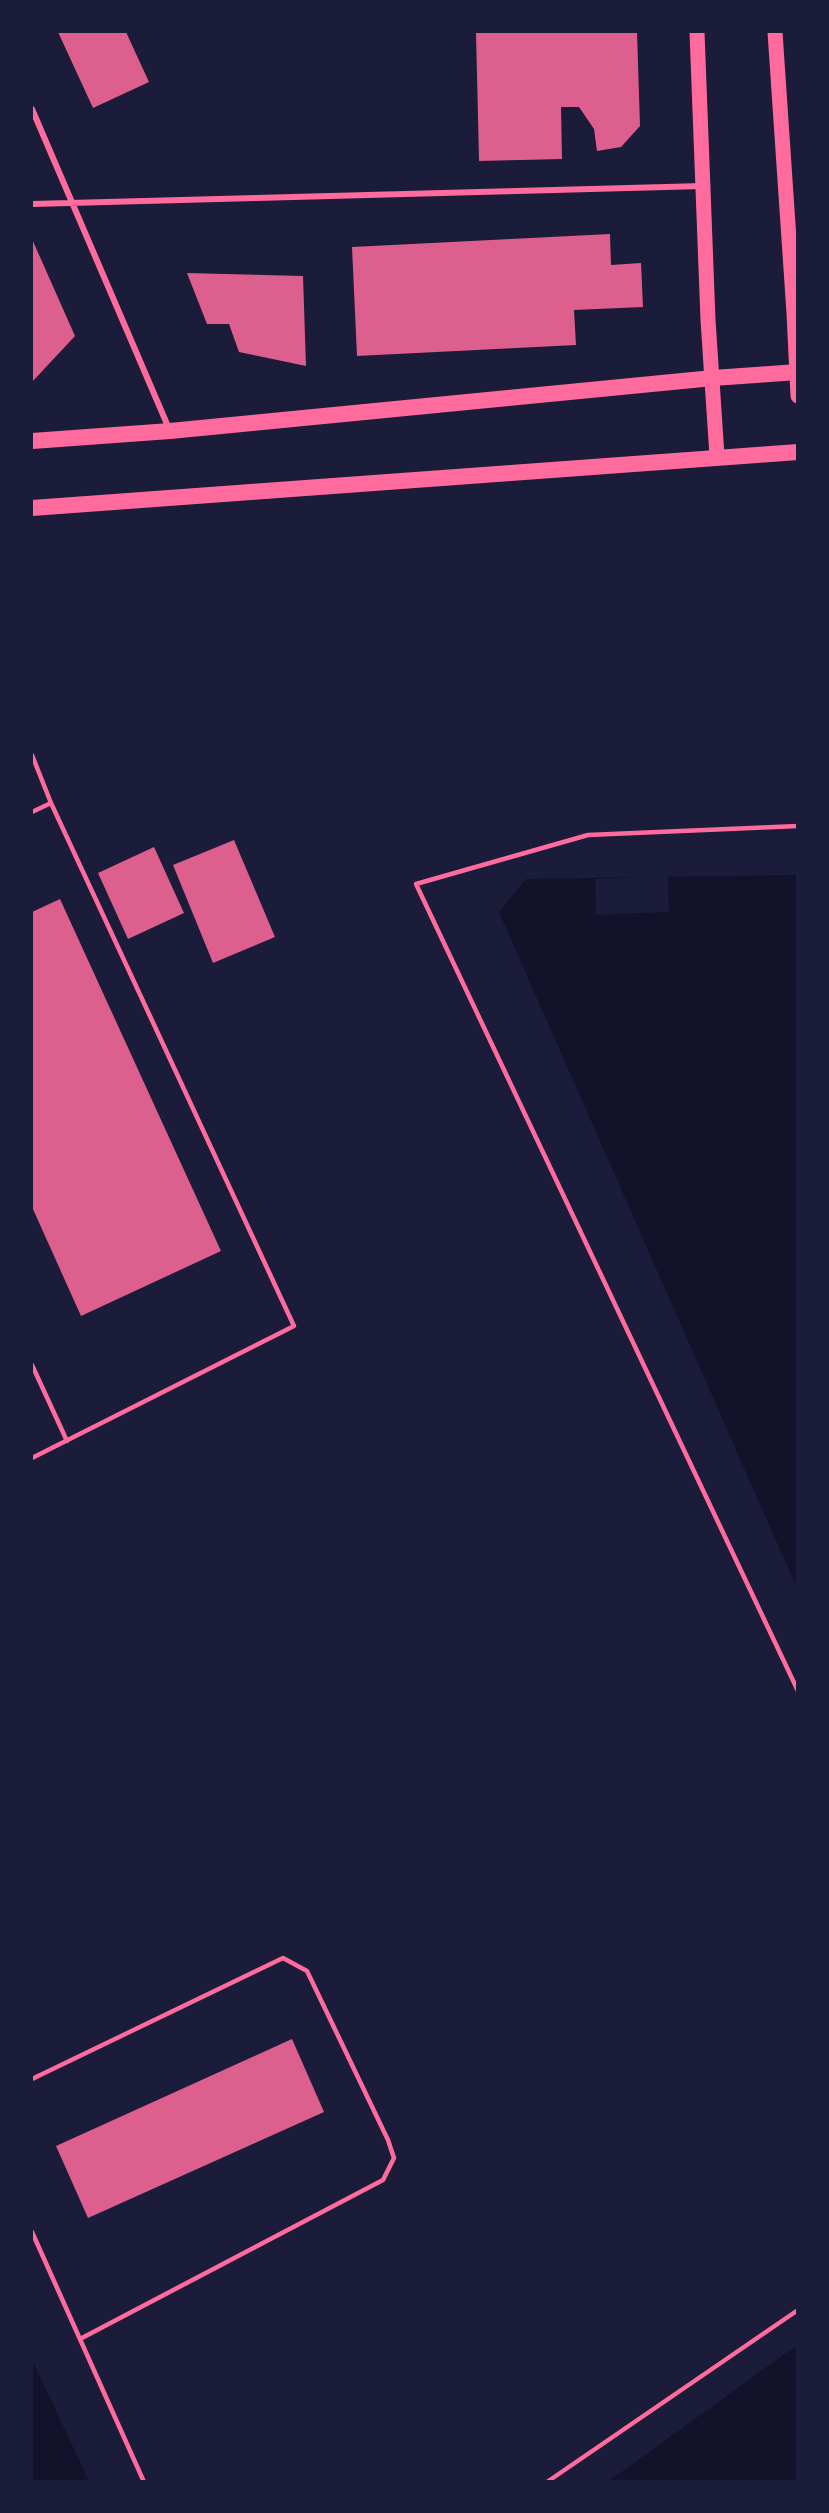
<!DOCTYPE html>
<style>
body{margin:0}
#map{position:relative;width:829px;height:2513px;overflow:hidden;background:#1b1b3a;font-family:"Alegreya Sans",sans-serif}
canvas{display:block}
.frame{position:absolute;inset:0;border:33px solid #1b1b3a;pointer-events:none}
</style>
<div id="map">
<canvas width="829" height="2513"></canvas>
<div class="frame"></div>
</div>
<script>
const ctx = document.querySelector('canvas').getContext('2d');
ctx.lineJoin = 'round';
function fill(path, color) {
  ctx.fillStyle = color;
  ctx.fill(path, 'evenodd');
}
function toPath(rows) {
  const path = new Path2D();
  for (const r of rows) {
    path.moveTo(r[0], r[1]);
    for (let i = 2; i < r.length; i += 2) path.lineTo(r[i], r[i + 1]);
  }
  return path;
}
function strokePath(path, color, width, dash) {
  ctx.strokeStyle = color;
  ctx.lineWidth = width;
  ctx.lineCap = dash ? 'butt' : 'round';
  ctx.setLineDash(dash || []);
  ctx.stroke(path);
}
const water = toPath([
 [797,875,797,1588,499,912,526,879],
 [797,2345,797,2481,609,2481],
 [32,2360,89,2481,32,2481]
]);
const pier = toPath([
 [668,876,669,912,596,915,595,879]
]);
const building = toPath([
 [58,32,126,32,149,82,93,108],
 [476,32,637,32,640,126,621,147,597,151,594,129,579,107,561,107,562,159,479,161],
 [610,234,611,265,641,263,643,307,574,310,576,345,357,356,352,247],
 [32,239,75,336,32,382],
 [187,273,303,276,306,366,239,352,229,324,207,324],
 [234,840,275,937,213,963,173,865],
 [154,847,184,913,128,939,98,873],
 [60,899,221,1251,81,1316,32,1207,32,912],
 [292,2039,324,2112,88,2218,56,2146]
]);
const service = toPath([
 [32,755,51,803,294,1326,32,1458],
 [32,812,51,803],
 [798,826,588,835,416,884,798,1691],
 [32,1365,67,1441],
 [32,2079,283,1958,307,1971,388,2140,394,2158,383,2180,80,2339],
 [32,2232,144,2482],
 [547,2482,798,2310]
]);
const minor = toPath([
 [32,109,170,431],
 [32,204,703,186]
]);
const primary = toPath([
 [697,32,708,320,717,456],
 [775,32,794,313,798,396]
]);
const trunk = toPath([
 [32,441,170,431,713,378,798,372],
 [32,508,798,452]
]);
fill(water, '#12122b');
fill(pier, '#1b1b3a');
fill(building, '#dd5f8e');
strokePath(service, '#ff6b9d', 4.5);
strokePath(minor, '#ff6b9d', 6);
strokePath(primary, '#ff6b9d', 15);
strokePath(trunk, '#ff6b9d', 16);
</script>
